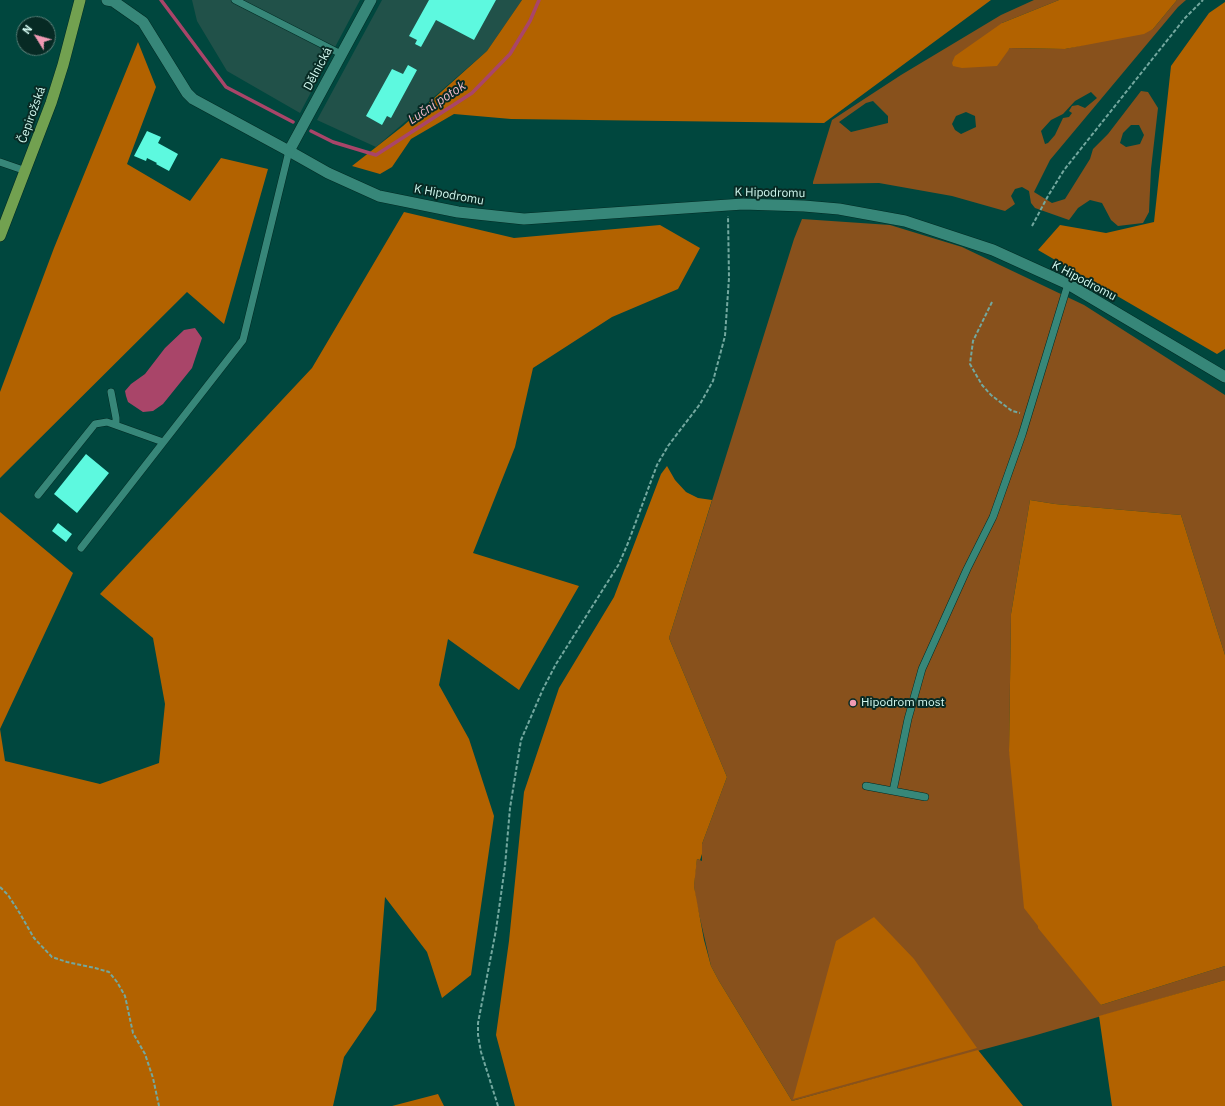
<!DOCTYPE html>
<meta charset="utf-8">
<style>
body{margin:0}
#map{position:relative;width:1225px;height:1106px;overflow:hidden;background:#00473e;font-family:"IBM Plex Sans",sans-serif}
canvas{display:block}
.north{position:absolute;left:16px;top:16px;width:40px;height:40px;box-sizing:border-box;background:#072a24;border:1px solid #597d76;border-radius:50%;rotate:307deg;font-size:11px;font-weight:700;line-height:16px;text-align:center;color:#d3f9f0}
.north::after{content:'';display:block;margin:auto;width:14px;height:18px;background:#f09ab4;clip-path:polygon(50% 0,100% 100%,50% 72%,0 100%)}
</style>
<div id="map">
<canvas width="1225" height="1106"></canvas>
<div class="north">N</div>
</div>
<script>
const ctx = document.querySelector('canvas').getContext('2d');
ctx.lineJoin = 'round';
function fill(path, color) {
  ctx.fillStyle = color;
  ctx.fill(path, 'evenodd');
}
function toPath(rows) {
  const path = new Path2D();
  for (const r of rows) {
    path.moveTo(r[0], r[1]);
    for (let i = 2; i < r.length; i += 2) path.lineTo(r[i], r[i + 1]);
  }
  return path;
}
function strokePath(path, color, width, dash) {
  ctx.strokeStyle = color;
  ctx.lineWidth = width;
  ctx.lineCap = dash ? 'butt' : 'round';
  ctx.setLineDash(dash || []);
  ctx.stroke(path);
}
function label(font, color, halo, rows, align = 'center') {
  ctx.font = font + ' "IBM Plex Sans",sans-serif';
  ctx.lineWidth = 4;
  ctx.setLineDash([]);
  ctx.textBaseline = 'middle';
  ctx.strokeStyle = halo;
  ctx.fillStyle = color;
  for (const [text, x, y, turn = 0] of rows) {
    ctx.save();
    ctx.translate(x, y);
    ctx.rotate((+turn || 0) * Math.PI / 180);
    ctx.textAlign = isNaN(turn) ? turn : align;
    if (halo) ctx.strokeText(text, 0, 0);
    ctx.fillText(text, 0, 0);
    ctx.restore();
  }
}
const built = toPath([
 [192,0,360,0,300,113,227,71,197,21],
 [382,0,522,0,487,51,376,147,317,120]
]);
const green = toPath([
 [1034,0,1059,0,1002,23,1003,55,1010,48,1065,49,1153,29,1177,0,1186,0,1178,7,1050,160,1034,192,1052,203,1065,199,1090,159,1093,149,1108,134,1141,91,1148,92,1158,108,1151,169,1149,212,1143,223,1118,226,1111,220,1102,203,1090,200,1078,208,1069,220,1035,208,1031,203,1029,191,1022,187,1015,189,1011,196,1015,204,1005,211,952,196,879,183,813,184,813,182,832,120,901,75,1001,15],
 [1091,92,1097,98,1085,108,1078,105,1072,106,1069,111,1072,113,1069,117,1063,118,1055,135,1048,143,1045,144,1041,131,1051,120,1063,114,1075,101],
 [873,101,888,116,888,123,851,132,839,122,866,103],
 [966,112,975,116,976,127,961,134,955,130,952,124,956,116],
 [1131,125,1139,125,1144,135,1140,144,1126,147,1120,143,1123,133],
 [802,219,890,225,962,247,1084,305,1225,395,1225,655,1181,515,1055,504,1030,500,1011,614,1009,751,1101,1005,1225,966,1225,980,1033,1036,792,1101,719,981,711,966,696,901,694,886,695,873,697,859,702,861,702,844,727,777,669,638,794,239]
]);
const forest = toPath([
 [522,0,991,0,824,123,511,119,454,114,411,139,392,167,380,174,352,166,403,126,487,51],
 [1059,0,1177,0,1153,29,1144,34,1065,49,1010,48,997,66,962,68,953,66,952,63,955,56,1002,23],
 [1225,2,1225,349,1217,354,1038,250,1060,225,1106,233,1154,222,1171,66,1209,13],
 [138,42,156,87,127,164,190,201,221,158,268,169,224,324,187,292,0,478,0,392,54,248],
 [404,212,514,238,660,225,700,248,678,289,612,317,533,368,515,447,473,553,579,586,519,690,448,639,439,685,469,739,494,816,471,975,442,998,427,952,385,897,376,1010,344,1057,333,1106,0,1106,0,512,73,573,0,729,5,761,100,784,159,763,165,704,153,638,100,594,312,368],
 [667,466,675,480,686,492,698,498,712,500,669,638,727,777,702,844,702,854,700,860,697,859,694,886,704,940,711,966,719,981,792,1101,978,1050,1023,1106,515,1106,496,1035,509,941,524,792,559,688,614,597,661,474],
 [1030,500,1055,504,1181,515,1225,655,1225,966,1101,1005,1038,928,1038,926,1024,908,1009,751,1011,614],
 [874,917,914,959,977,1048,793,1099,836,941],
 [1225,980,1225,1106,1112,1106,1099,1016],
 [438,1094,444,1106,392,1106]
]);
const water = toPath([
 [195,328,202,338,192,368,163,404,153,411,143,412,128,402,126,396,125,391,131,384,145,374,165,348,184,330]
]);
const stream = toPath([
 [161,0,226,87,293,122],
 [311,131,333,142,376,155,472,93,510,54,530,21,539,0]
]);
const building = toPath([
 [429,0,496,0,474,40,436,20,421,47,415,44,417,40,409,36],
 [408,65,417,70,391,118,387,116,382,125,366,116,392,69,403,74],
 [147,131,161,137,158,143,178,154,169,171,156,164,157,163,147,158,146,161,134,156],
 [86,454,109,473,77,513,54,494],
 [58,523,72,534,66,542,52,531]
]);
const path = toPath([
 [1032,226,1048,196,1064,170,1185,18,1203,0],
 [992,302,973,341,970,364,982,385,991,395,1012,411,1020,413],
 [0,887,8,895,19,912,34,938,52,957,67,962,95,968,109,972,117,982,125,996,133,1033,145,1054,153,1078,159,1106],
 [498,1106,481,1052,478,1035,478,1023,496,930,505,866,510,808,521,740,543,689,556,664,619,564,628,543,657,465,668,446,700,404,713,381,725,336,729,278,728,216]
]);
const service = toPath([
 [235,0,341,54],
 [0,162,26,171],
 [111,392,116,418,116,425],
 [38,495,95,424,107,422,163,442],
 [81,548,243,340,289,151],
 [866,786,925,797],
 [893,791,908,719,922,669,967,569,993,517,1022,435,1068,284]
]);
const minor = toPath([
 [371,0,289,151,328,173,379,196,458,212,524,219,743,204,804,206,839,209,905,221,993,250,1068,284,1225,377]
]);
const tertiary = toPath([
 [107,0,113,1,143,22,187,93,193,99,289,151]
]);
const primary = toPath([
 [0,236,51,103,63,65,80,0]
]);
const markers = [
 [853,703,4,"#f09ab4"]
];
const streetNames = [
 ["Dělnická",318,69,-62],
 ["Čepirožská",32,115,-70],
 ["K Hipodromu",770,193,1],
 ["K Hipodromu",449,195,10],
 ["K Hipodromu",1084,281,28]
];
const poiNames = [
 ["Hipodrom most",861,703]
];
const waterNames = [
 ["Luční potok",437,103,-34]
];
fill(built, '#215149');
fill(green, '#88511c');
fill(forest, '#b26200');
fill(water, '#a94569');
strokePath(stream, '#a94569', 3.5);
fill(building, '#5df9df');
strokePath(service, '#002b24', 8);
strokePath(minor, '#002b24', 12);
strokePath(tertiary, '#002b24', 12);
strokePath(primary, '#002b24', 12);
strokePath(path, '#73a89f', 2, [4, 2]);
strokePath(service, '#378779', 7);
strokePath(minor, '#378779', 11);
strokePath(tertiary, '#378779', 11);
strokePath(primary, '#72a150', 11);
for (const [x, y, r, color] of markers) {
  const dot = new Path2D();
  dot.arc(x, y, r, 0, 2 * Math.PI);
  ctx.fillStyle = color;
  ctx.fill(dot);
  strokePath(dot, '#072a24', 1.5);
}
label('12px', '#d3f9f0', '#072a24', streetNames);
label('12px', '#d3f9f0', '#072a24', poiNames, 'left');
label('italic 13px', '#f2bbca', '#072a24', waterNames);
</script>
